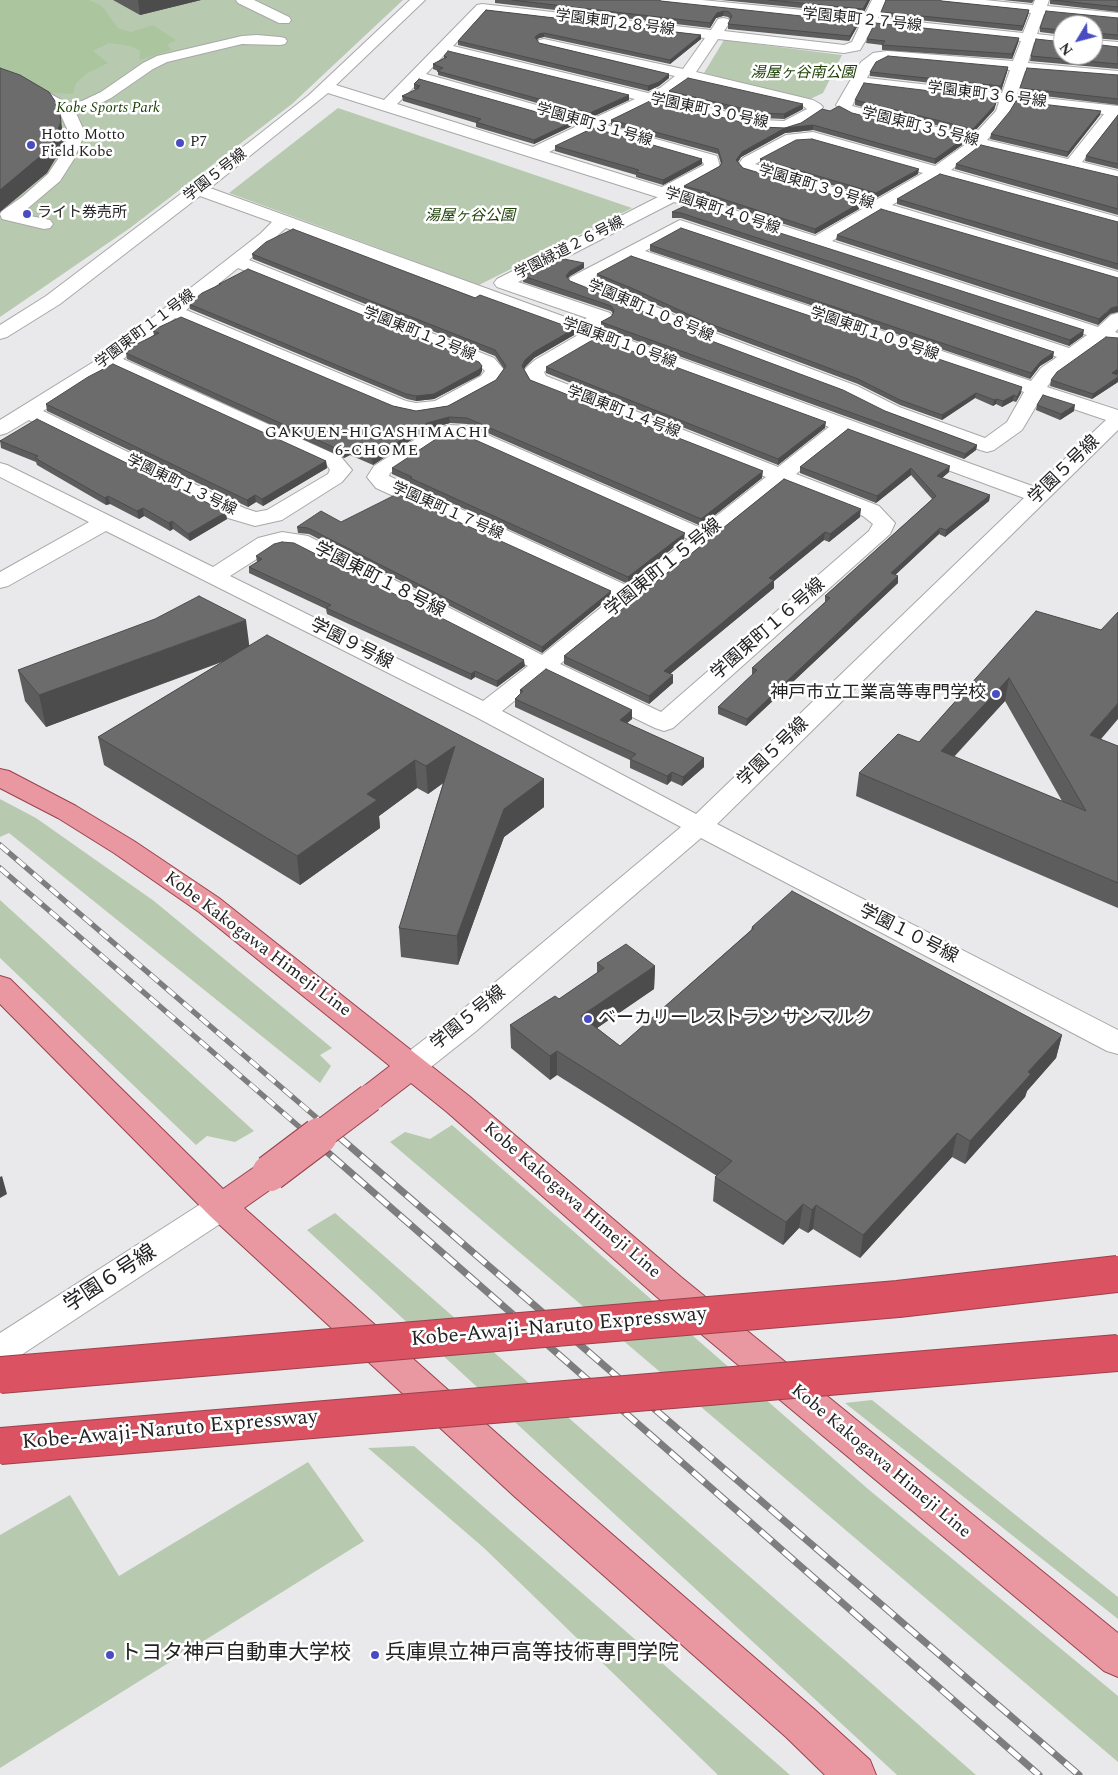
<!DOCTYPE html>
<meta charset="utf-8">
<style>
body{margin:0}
#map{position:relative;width:1118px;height:1775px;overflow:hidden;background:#e9e9eb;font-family:Spectral,serif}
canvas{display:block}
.north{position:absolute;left:1053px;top:15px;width:50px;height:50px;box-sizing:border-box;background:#fff;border:1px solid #a7a7a7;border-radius:50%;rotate:233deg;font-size:14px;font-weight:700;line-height:20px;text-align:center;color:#232324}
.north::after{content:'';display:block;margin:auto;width:18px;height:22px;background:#4a4cc2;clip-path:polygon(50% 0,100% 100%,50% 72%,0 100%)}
</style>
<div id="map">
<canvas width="1118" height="1775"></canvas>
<div class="north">N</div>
</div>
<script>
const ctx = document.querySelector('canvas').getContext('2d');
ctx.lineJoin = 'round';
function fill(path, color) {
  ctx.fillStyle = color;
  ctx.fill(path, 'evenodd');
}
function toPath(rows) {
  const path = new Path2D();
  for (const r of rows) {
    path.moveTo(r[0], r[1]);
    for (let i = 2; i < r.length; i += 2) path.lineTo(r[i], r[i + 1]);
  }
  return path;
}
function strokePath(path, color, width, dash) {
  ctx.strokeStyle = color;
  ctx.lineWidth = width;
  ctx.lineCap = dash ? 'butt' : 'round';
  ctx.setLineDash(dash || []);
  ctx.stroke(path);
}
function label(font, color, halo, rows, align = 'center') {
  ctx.font = font + ' Spectral,"Noto Sans JP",serif';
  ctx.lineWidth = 5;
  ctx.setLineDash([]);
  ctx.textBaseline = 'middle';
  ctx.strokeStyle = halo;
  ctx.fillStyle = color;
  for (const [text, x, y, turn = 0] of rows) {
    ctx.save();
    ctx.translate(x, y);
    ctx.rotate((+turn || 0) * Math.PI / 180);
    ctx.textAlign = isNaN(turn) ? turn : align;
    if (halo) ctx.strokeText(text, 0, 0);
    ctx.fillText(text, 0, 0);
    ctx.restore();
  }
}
const green = toPath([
 [0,0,403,0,292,104,130,228,0,317],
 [724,40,842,55,823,93,808,100,704,73],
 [338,108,632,208,479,285,229,193],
 [0,799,36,818,154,901,332,1048,320,1055,331,1066,320,1083,9,833,0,837],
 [0,900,254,1131,235,1142,207,1136,196,1145,0,958],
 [452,1125,868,1489,1118,1696,1118,1762,390,1142,405,1132,430,1139],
 [335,1213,976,1775,897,1775,307,1230],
 [872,1400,1118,1597,1118,1619,845,1403],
 [414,1446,790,1775,718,1775,484,1548,368,1448],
 [308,1462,364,1541,0,1768,0,1535,70,1495,119,1576]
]);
const forest = toPath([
 [0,0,89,0,102,6,118,28,131,32,153,25,176,40,167,45,172,50,139,60,140,51,130,46,109,43,93,51,108,63,86,74,76,83,73,94,50,93,0,75]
]);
const minor = toPath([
 [236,0,254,0,289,17,291,20,289,23,279,23,238,3,236,0],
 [410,0,425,0,336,85,384,100,477,5,482,4,711,30,718,19,723,18,728,19,730,22,724,31,844,45,852,42,860,25,661,4,654,0,702,0,864,16,872,0,886,0,878,18,1023,33,1031,13,942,4,935,0,985,0,1033,5,1035,0,1049,0,1047,6,1118,13,1118,21,1044,14,1037,34,1063,37,1063,45,1034,42,1028,63,1118,71,1118,79,1025,71,1017,95,1118,106,1118,116,1082,162,1118,171,1118,181,980,148,951,170,1118,217,1118,227,939,177,892,205,1118,272,1118,283,880,212,832,241,1098,327,1111,315,1118,313,1118,329,1115,332,1118,333,1118,343,1104,341,1055,376,1047,387,1118,410,1118,430,717,824,1118,1030,1118,1054,1107,1051,701,838,475,1032,422,1074,411,1077,400,1074,396,1066,400,1058,455,1016,681,827,476,717,106,531,8,586,0,588,0,572,89,522,0,477,0,463,7,465,213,567,258,538,282,532,308,536,542,655,614,597,376,488,367,477,374,466,428,431,450,425,467,426,701,528,766,477,531,384,524,371,527,367,535,360,578,335,286,228,249,260,494,358,505,371,495,384,447,411,416,415,394,410,175,318,123,359,341,457,352,470,342,482,282,520,255,526,228,518,29,420,7,433,0,435,0,420,103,356,260,234,272,222,200,196,60,304,7,337,0,339,0,325,46,296,252,140,309,95,410,0],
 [485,13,705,38,683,69,544,39,539,40,537,43,539,46,544,47,675,76,660,88,648,93,453,46,485,13],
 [874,26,1021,41,1013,61,887,51,873,53,861,62,836,105,839,108,842,112,852,116,966,144,935,166,813,132,786,135,743,158,738,165,743,171,864,208,815,236,678,192,718,170,720,167,717,156,606,125,652,103,761,130,785,131,800,126,818,115,823,107,820,104,813,100,696,72,718,39,844,53,860,50,874,26],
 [446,53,635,99,590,120,426,74,446,53],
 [887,59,1010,70,1002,93,867,78,874,65,887,59],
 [690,79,803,106,807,109,784,121,761,120,664,97,690,79],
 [419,82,577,126,533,147,397,104,419,82],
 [862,86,999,102,996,111,973,136,852,106,862,86],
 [328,93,657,197,658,197,497,279,494,283,497,287,587,318,579,322,210,188,328,93],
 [1014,104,1104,114,1068,159,987,140,1008,115,1014,104],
 [593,131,703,162,704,165,662,187,549,152,593,131],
 [812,142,923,173,876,200,755,164,795,143,812,142],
 [674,202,1087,335,1069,348,680,220,571,277,568,281,571,285,621,305,690,337,843,394,885,415,980,450,987,452,994,450,1022,430,1041,398,1106,420,1035,487,596,328,610,321,612,317,610,313,518,282,674,202],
 [681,231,1057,357,1041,368,1031,381,645,251,681,231],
 [631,259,1024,392,1007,422,985,438,899,407,857,386,704,329,635,297,592,280,631,259],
 [238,268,480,366,485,371,481,376,435,401,416,403,406,401,186,310,238,268],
 [596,341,829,427,778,467,546,376,544,372,549,368,596,341],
 [111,368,327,465,330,470,328,474,267,510,256,512,244,508,43,411,111,368],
 [847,433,1024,498,696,814,502,711,546,675,655,728,664,731,673,728,890,534,895,523,879,506,796,474,847,433],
 [450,437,463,438,688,539,628,586,389,476,390,473,442,439,450,437],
 [783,484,863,516,873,524,869,531,661,712,560,664,783,484],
 [282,546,295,547,528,666,483,701,230,576,274,548,282,546],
 [257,35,280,37,285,38,287,41,285,44,280,45,242,44,167,62,153,69,111,98,91,108,75,111,85,133,74,159,60,181,21,214,50,220,53,224,50,228,44,229,2,219,0,214,2,211,22,197,48,174,58,159,69,133,59,111,24,91,0,83,0,73,34,85,67,103,82,101,101,92,143,63,157,56,242,36,257,35],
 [1093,40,1118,42,1118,50,1093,48,1093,40],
 [221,1194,232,1198,237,1207,232,1216,12,1361,0,1366,0,1333,210,1198,221,1194]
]);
const major = toPath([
 [0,769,9,771,76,806,134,841,219,898,469,1096,681,1277,1118,1633,1118,1677,1104,1671,657,1297,447,1112,411,1083,381,1106,370,1110,359,1106,355,1098,359,1090,390,1066,199,912,114,853,58,818,0,788,0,769],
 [0,976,10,979,223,1189,259,1164,270,1161,281,1164,286,1173,281,1182,244,1208,540,1472,814,1709,870,1760,876,1775,825,1775,786,1737,514,1496,210,1216,0,1004,0,976]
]);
const railFar1 = toPath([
 [0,845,339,1137],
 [0,868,311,1137]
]);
const rail = toPath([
 [309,1136,1039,1775],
 [338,1136,1079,1775]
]);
const majorBridgeFar1 = toPath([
 [318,1137,370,1098]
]);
const majorBridge = toPath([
 [270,1173,319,1136]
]);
const highwayBridge = toPath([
 [0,1375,898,1299,1118,1274],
 [0,1446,1118,1353]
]);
const wall = toPath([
 [113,0,201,0,140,15],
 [495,0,659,0,661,1,857,27,849,41,728,29,728,24,730,19,728,17,723,16,716,18,710,28,495,3],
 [721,0,870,0,863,14],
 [1003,0,1034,0,1032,3],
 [1050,0,1118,0,1118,12,1050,4],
 [942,1,1029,10,1028,15,1022,31,881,16,881,12],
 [486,10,701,35,701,39,670,64,544,37,539,38,537,40,539,43,669,74,669,78,659,86,648,91,458,45,458,41],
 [1118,18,1118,40,1093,38,1063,25,1063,35,1040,32,1040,28],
 [1019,38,1018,43,1012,59,882,50,882,45,866,43,867,39],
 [1118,47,1118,69,1030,61,1031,56],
 [444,56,629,100,590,118,438,75,438,71,433,69,433,64,444,58],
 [1008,67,1007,72,1001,91,870,76,870,72],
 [1118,75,1118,105,1020,93,1020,88],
 [414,84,572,126,534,144,476,127,476,123,403,101,402,96,416,90,414,89],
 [669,91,803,109,784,119,761,118,669,96],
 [855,100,996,104,994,110,972,134,855,105],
 [830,111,852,113,962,145,935,164,813,130,785,133,741,157,738,162,743,168,859,209,815,234,707,199,707,198,684,191,684,186,720,166,721,164,718,154,611,125,611,120,785,128,801,123],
 [1100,115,1067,157,990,139,991,134],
 [1118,115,1118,169,1085,161,1086,156],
 [555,146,702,159,702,164,663,185,636,177,636,175,555,151],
 [760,159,918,174,876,198,760,164],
 [956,164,1118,177,1118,215,955,169],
 [897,199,1118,222,1118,270,897,204],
 [689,204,1083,336,1069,346,681,218,672,218,672,212],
 [837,235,1110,314,1098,325,836,240],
 [650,245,1053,358,1040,366,1030,379,650,251],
 [252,254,574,335,534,358,526,366,524,369,530,380,762,478,701,526,467,424,450,423,428,429,373,465,350,455,344,458,127,359,126,353,154,335,153,331,393,406,416,411,448,406,496,380,504,369,495,356,253,259],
 [584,268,570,276,568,278,570,281,690,333,885,411,977,445,976,450,964,459,601,328,601,322,612,316,613,314,611,311,523,282,523,276],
 [597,274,1021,393,1016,402,1013,401,1002,407,996,404,993,406,975,398,942,420,900,405,858,384,705,327,636,295,596,280],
 [219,284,482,371,480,375,434,399,416,401,407,399,190,309,189,304,219,285],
 [1118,338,1118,374,1117,375,1118,375,1118,382,1092,399,1050,386,1051,380],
 [546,367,825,428,778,465,546,373],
 [46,404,326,461,327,468,263,506,256,502,248,507,47,411],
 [1037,405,1074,411,1060,420,1036,410],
 [848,429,949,472,942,478,990,495,989,501,945,537,939,534,895,575,898,576,898,583,746,726,718,714,718,707,752,675,752,668,825,602,825,596,932,499,911,475,876,503,800,473,800,467],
 [0,440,227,519,190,541,173,529,170,531,144,516,139,519,110,504,106,505,37,465,36,462,1,448],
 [392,468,684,539,628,584,410,484,410,482,392,474],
 [784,479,860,517,829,542,824,540,774,581,774,588,670,674,673,675,673,683,649,704,564,664,564,656],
 [341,522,611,591,610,597,542,653,309,534,298,533,297,527],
 [256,556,525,666,497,687,475,677,471,680,327,614,326,609,249,573,249,567,257,562],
 [1036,611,1101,630,1101,740,1118,746,1118,908,856,796,859,773,919,742],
 [1005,701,1062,801,954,757],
 [250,645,544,779,544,807,504,837,458,965,401,957,399,928,443,783,428,794,417,788,379,816,380,828,300,885,104,765,98,737,222,662,46,727,25,701,18,670],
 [520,690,632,710,632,719,627,723,704,758,704,767,682,786,671,781,667,785,630,768,630,760,515,707,515,699,520,694],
 [752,927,1062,1035,1056,1058,1027,1091,1025,1097,965,1164,952,1157,860,1258,813,1229,808,1233,799,1228,783,1245,713,1201,715,1177,717,1176,557,1075,550,1080,511,1048,510,1025,559,999,597,973,597,963,655,966,654,989,597,1028,620,1046,751,930]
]);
const shadedWall = toPath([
 [138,0,201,0,140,15],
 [868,0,870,0,863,14,863,9],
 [1029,10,1028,15,1022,31,1023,26],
 [724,11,723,16,716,18,710,28,710,23,717,13],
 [858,22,857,27,849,41,850,36],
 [544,33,544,37,539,38,535,42,535,37,539,34],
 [701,35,701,39,670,64,670,60],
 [1019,38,1018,43,1012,59,1012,54],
 [1008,67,1007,72,1001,91,1001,86],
 [669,74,669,78,659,86,648,91,648,86],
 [629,95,629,100,590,118,590,113],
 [997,99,994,110,972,134,973,129],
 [803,104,803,109,784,119,784,114],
 [59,107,64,141,56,158,47,173,0,212,0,190],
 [1101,111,1100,115,1067,157,1068,152],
 [572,122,572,126,534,144,534,140],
 [813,125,813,130,785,133,741,157,736,165,736,160,742,152,785,128],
 [962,140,962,145,935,164,935,159],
 [702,159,702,164,663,185,663,180],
 [919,169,918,174,876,198,876,193],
 [860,203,859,209,815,234,815,229],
 [584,263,584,268,570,276,566,281,566,276,570,271],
 [1118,306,1118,312,1110,314,1098,325,1099,319,1111,308],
 [574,329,574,335,534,358,526,366,522,372,522,366,525,360,534,352],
 [1084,330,1083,336,1069,346,1070,340],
 [1054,352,1053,358,1040,366,1030,379,1031,373,1041,361],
 [482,366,482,371,480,375,434,399,416,401,416,396],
 [1118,369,1118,374,1111,379,1112,373],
 [1118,377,1118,382,1092,399,1093,394],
 [1022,387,1021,393,1016,402,1017,397],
 [976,393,975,398,942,420,942,415],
 [1014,395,1013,401,1002,407,1003,401],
 [997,399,996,404,993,406,994,400],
 [1075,405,1074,411,1060,420,1061,414],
 [449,417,450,423,428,429,373,465,372,459,427,423],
 [826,422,825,428,778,465,778,459],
 [977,445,976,450,964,459,965,454],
 [349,448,350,455,344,458,344,452],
 [326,461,327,468,263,506,262,499],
 [950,466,949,472,936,483,937,476],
 [911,468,911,475,876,503,877,496],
 [763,471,762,478,701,526,701,519],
 [255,495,256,502,248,507,247,500],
 [990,495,989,501,945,537,946,530],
 [108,496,110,504,106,505,105,498],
 [143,508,144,516,139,519,137,511],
 [861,509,860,517,829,542,830,534],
 [226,512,227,519,190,541,188,534],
 [172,521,173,529,170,531,169,523],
 [940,528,939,534,890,580,891,573],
 [825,532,824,540,774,581,774,588,664,679,664,671,769,578],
 [685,533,684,539,628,584,628,577],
 [898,576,898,583,746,726,747,719],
 [611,591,610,597,542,653,542,647],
 [246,620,250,651,46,727,39,695],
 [524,660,525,666,497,687,497,681],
 [475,671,475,677,471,680,471,674],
 [673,675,673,683,649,704,649,696],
 [1009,678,1005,701,937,774,941,751],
 [1118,703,1118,719,1085,758,1090,735],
 [632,710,632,719,620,729,620,720],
 [455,746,456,774,428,794,426,766],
 [704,758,704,767,682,786,683,777],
 [415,760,417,788,379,816,380,828,300,885,297,856,367,794],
 [672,772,671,781,667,785,667,776],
 [544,779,544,807,504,837,458,965,457,936,504,809],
 [655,966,654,989,581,1039,581,1016],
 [1062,1035,1056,1058,1027,1091,1025,1097,965,1164,970,1141,1028,1072],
 [557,1051,557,1075,550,1080,550,1056],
 [957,1133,952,1157,860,1258,863,1235],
 [2,1176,7,1194,0,1198,0,1177],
 [803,1204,799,1228,783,1245,786,1222],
 [816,1205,813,1229,808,1233,812,1210]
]);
const building = toPath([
 [512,0,659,0,661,1,858,22,850,36,728,24,732,16,729,12,724,11,717,13,710,23,512,0],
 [769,0,868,0,863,9,769,0],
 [886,0,940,0,942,1,1029,10,1023,26,881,12,886,0],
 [1053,0,1118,0,1118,7,1053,0],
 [486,10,701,35,670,60,544,33,539,34,535,37,539,43,669,74,659,82,648,86,458,41,486,10],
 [1046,11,1118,18,1118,35,1094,33,1093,34,1093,25,1063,25,1063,30,1040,28,1046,11],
 [875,23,1019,38,1012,54,882,45,885,41,867,39,875,23],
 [1036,39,1063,42,1063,55,1093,55,1093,44,1118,47,1118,64,1031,56,1036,39],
 [448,51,629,95,590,113,437,71,443,68,433,64,447,57,444,56,448,51],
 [888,56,1008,67,1001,86,870,72,876,62,888,56],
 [0,68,20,75,49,92,59,107,61,122,53,140,43,154,0,190,0,68],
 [1027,68,1118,75,1118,99,1020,88,1027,68],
 [688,78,803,104,784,114,762,113,669,91,688,78],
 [419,79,572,122,534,140,476,122,481,119,402,96,419,88,417,87,420,86,414,84,419,79],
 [864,83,997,99,995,105,973,129,855,100,864,83],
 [652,100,761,127,785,128,801,123,822,109,830,111,839,106,852,113,962,140,935,159,813,125,785,128,742,152,736,160,743,168,860,203,815,229,707,194,710,193,684,186,720,166,722,162,718,149,611,120,652,100],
 [1016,101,1101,111,1068,152,991,134,1010,111,1016,101],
 [1118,115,1118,164,1086,156,1118,115],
 [593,128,702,159,663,180,636,172,639,170,555,146,593,128],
 [812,139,919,169,876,193,760,159,796,140,812,139],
 [981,145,1118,177,1118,209,956,164,981,145],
 [940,174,1118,222,1118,264,897,199,940,174],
 [689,204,1084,330,1070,340,681,213,672,212,689,204],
 [881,209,1118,278,1118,306,1111,308,1099,319,837,235,881,209],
 [681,228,1054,352,1041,361,1031,373,650,245,681,228],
 [293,229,475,298,480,295,574,329,534,352,525,360,522,366,530,380,763,471,701,519,467,418,449,417,427,423,372,459,349,448,344,452,126,353,137,344,159,333,153,331,155,329,181,317,393,406,416,411,448,406,496,380,506,366,495,350,252,254,266,242,293,229],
 [631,256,1022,387,1017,397,1014,395,1003,401,997,399,994,400,976,393,942,415,900,400,858,379,705,322,636,290,597,274,631,256],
 [559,258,584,263,570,271,566,276,570,281,620,301,690,333,843,390,885,411,977,445,965,454,601,322,612,316,614,311,611,306,523,276,559,258],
 [248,269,479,362,482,366,480,369,434,394,416,396,406,394,189,304,202,293,221,284,219,284,248,269],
 [1106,337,1118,338,1118,369,1112,373,1118,375,1118,377,1093,394,1051,380,1057,372,1106,337],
 [596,338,826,422,778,459,546,367,596,338],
 [113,364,326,461,262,499,255,495,247,500,46,404,88,377,113,364],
 [1043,395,1075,405,1061,414,1037,405,1043,395],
 [37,419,226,512,188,534,172,521,169,523,143,508,137,511,108,496,105,498,35,458,38,456,0,441,37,419],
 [848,429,950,466,937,476,990,495,946,530,940,528,891,573,898,576,747,719,718,707,757,670,752,668,830,598,825,596,936,496,911,468,877,496,800,467,848,429],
 [450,433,462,434,685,533,628,577,410,478,412,477,392,468,442,435,450,433],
 [784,479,861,509,830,534,825,532,769,578,774,580,664,671,673,675,649,696,564,656,784,479],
 [397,494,611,591,542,647,308,528,297,527,321,511,341,522,397,494],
 [282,542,294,543,524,660,497,681,475,671,471,674,326,608,331,605,249,567,262,559,256,556,274,544,282,542],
 [199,596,246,620,39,695,18,670,155,619,199,596],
 [1036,611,1101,630,1118,612,1118,703,1090,735,1118,746,1118,883,859,773,898,734,919,742,1036,611],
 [1009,678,1086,811,941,751,1009,678],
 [267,635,544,779,504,809,457,936,399,928,455,746,426,766,415,760,367,794,377,800,297,856,98,737,267,635],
 [546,669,632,710,620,720,704,758,683,777,672,772,667,776,630,759,636,754,515,699,523,691,520,690,546,669],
 [792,891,1062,1035,1028,1072,1031,1074,970,1141,957,1133,863,1235,816,1205,812,1210,803,1204,786,1222,715,1177,732,1161,557,1051,550,1056,510,1025,555,996,559,999,604,968,597,963,626,944,655,966,581,1016,620,1046,754,928,752,927,792,891]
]);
const markers = [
 [180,143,5,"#4a4cc2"],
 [31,145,5,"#4a4cc2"],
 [27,214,5,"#4a4cc2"],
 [996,694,5,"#4a4cc2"],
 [588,1019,5,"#4a4cc2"],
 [110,1655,5,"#4a4cc2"],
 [375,1655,5,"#4a4cc2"]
];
const farStreetnames = [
 ["学園東町２７号線",862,21,6],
 ["学園東町２８号線",615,24,7],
 ["学園東町３６号線",987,96,7],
 ["学園東町３０号線",709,112,12],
 ["学園東町３１号線",594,126,16],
 ["学園東町３５号線",920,128,14],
 ["学園５号線",216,176,-38],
 ["学園東町３９号線",816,188,17],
 ["学園東町４０号線",722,212,18],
 ["学園緑道２６号線",570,249,-27],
 ["学園東町１０８号線",650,312,23],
 ["学園東町１１号線",146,330,-37],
 ["学園東町１２号線",419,335,22],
 ["学園東町１０９号線",874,335,19],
 ["学園東町１０号線",619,344,20],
 ["学園東町１４号線",623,413,21],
 ["学園東町１３号線",181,486,26],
 ["学園東町１７号線",447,512,24]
];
const farParknames = [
 ["湯屋ヶ谷南公園",803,74],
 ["Kobe Sports Park",108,109],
 ["湯屋ヶ谷公園",470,217]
];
const farPoinames = [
 ["Hotto Motto",41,136],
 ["Field Kobe",41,153],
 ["P7",190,143],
 ["ライト券売所",37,214]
];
const farNeighbourhoodnames = [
 ["GAKUEN-HIGASHIMACHI",377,434],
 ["6-CHOME",377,452]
];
const streetNames = [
 ["学園５号線",1065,471,-44],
 ["学園東町１５号線",664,569,-39],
 ["学園東町１８号線",379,581,27],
 ["学園東町１６号線",769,630,-41],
 ["学園９号線",351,645,27],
 ["学園５号線",774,753,-44],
 ["学園１０号線",908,935,27],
 ["Kobe Kakogawa Himeji Line",257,945,37],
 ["学園５号線",469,1019,-39],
 ["Kobe Kakogawa Himeji Line",571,1201,41],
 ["Kobe Kakogawa Himeji Line",880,1462,40]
];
const poiNames = [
 ["神戸市立工業高等専門学校",986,694],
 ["ベーカリーレストラン サンマルク",598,1019,"left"]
];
const nearStreetnames = [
 ["学園６号線",111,1280,-33],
 ["Kobe-Awaji-Naruto Expressway",559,1328,-5],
 ["Kobe-Awaji-Naruto Expressway",170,1431,-5]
];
const nearPoinames = [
 ["トヨタ神戸自動車大学校",120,1655],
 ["兵庫県立神戸高等技術専門学院",385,1655]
];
fill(green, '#b7caaf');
fill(forest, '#abc69f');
strokePath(minor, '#a8a8a9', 2);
strokePath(major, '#9b424c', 2);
fill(minor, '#fff');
fill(major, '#e997a1');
strokePath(railFar1, '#7d7d7e', 5.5);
strokePath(rail, '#7d7d7e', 7);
strokePath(railFar1, '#fff', 4, [11]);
strokePath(rail, '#fff', 5, [15]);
strokePath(majorBridgeFar1, '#9b424c', 30, []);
strokePath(majorBridge, '#9b424c', 38, []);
strokePath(highwayBridge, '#9b424c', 38, []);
strokePath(majorBridgeFar1, '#e997a1', 28);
strokePath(majorBridge, '#e997a1', 36);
strokePath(highwayBridge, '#db5262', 36);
fill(wall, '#5d5d5e');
fill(shadedWall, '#4c4c4c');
fill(building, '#6c6c6d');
strokePath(building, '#4c4c4c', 1);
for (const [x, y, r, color] of markers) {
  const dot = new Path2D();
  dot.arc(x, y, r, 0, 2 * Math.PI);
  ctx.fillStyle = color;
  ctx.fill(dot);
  strokePath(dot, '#fff', 2);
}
label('15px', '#232324', '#fff', farStreetnames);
label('italic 15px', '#1e4007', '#fff', farParknames);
label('15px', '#232324', '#fff', farPoinames, 'left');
ctx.letterSpacing = '1px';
label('16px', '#232324', '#fff', farNeighbourhoodnames);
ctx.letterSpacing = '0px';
label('18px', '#232324', '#fff', streetNames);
label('18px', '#232324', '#fff', poiNames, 'right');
label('21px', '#232324', '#fff', nearStreetnames);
label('21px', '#232324', '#fff', nearPoinames, 'left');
</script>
